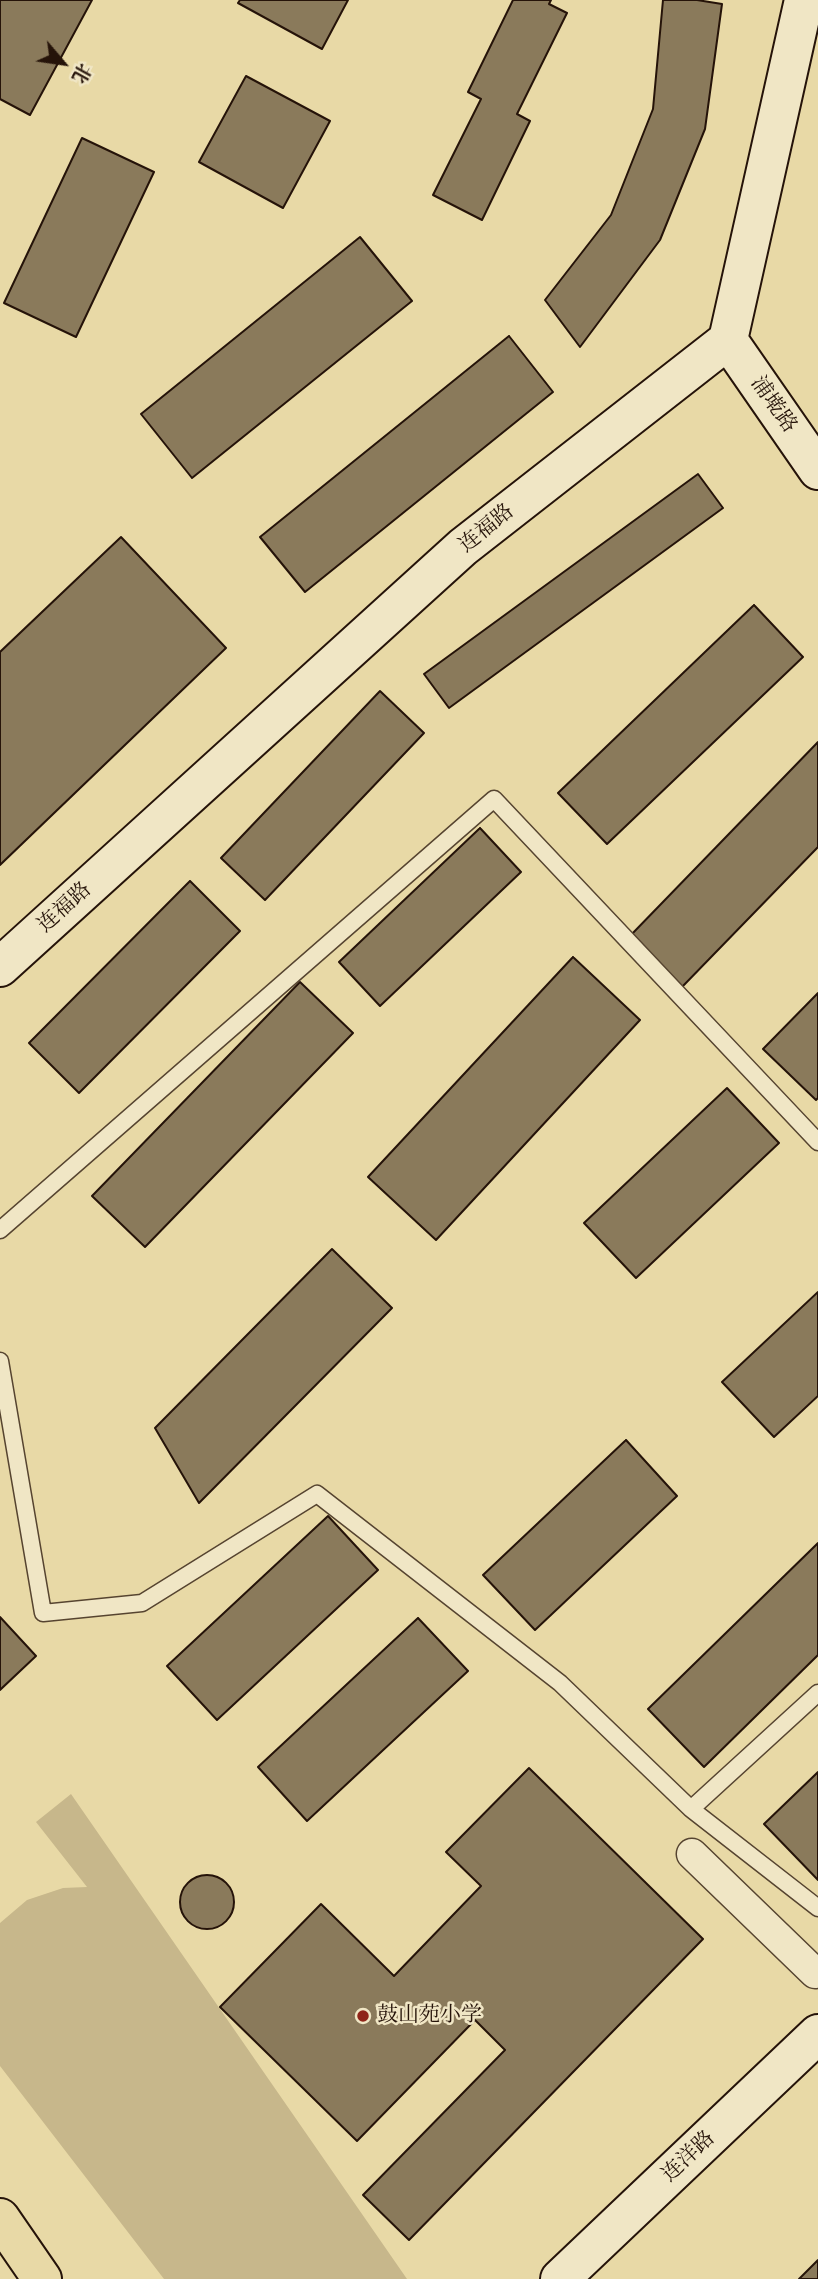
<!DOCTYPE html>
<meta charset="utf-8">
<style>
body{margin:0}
#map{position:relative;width:818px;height:2279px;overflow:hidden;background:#e8d9a6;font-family:"Libre Bodoni","Noto Serif SC",serif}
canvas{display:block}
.north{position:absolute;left:28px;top:28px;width:70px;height:70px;-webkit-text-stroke:5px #f0e6c5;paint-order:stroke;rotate:119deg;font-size:19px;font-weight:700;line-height:28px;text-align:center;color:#251309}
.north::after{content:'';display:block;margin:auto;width:24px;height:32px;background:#251309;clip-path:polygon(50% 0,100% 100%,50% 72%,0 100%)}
</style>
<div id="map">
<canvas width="818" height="2279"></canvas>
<div class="north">北</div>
</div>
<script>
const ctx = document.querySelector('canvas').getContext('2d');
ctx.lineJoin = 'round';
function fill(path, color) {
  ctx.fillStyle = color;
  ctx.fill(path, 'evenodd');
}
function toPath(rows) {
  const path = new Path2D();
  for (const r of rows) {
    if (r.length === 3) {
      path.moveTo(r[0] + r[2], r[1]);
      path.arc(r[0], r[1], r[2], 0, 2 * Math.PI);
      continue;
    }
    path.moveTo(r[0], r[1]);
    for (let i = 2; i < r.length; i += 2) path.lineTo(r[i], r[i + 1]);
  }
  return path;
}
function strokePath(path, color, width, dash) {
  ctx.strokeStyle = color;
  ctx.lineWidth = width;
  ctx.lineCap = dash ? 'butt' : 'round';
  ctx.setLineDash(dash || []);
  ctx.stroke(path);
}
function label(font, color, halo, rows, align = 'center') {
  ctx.font = font + ' "Libre Bodoni","Noto Serif SC",serif';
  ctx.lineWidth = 5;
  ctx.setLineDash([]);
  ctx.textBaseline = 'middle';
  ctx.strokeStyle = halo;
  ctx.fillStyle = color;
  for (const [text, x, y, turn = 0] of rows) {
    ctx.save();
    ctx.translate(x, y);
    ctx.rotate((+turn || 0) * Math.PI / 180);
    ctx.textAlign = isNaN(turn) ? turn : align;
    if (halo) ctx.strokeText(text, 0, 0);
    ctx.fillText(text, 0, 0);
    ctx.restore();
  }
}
const green = toPath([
 [71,1794,407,2279,164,2279,0,2066,0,1923,27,1900,63,1888,87,1887,36,1822]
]);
const building = toPath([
 [0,0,92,0,30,115,0,99,0,0],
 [240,0,348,0,322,49,238,3,240,0],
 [513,0,551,0,549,4,567,13,517,114,530,121,482,220,433,195,481,99,468,92,513,0],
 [663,0,697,0,722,4,705,129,660,240,580,347,545,300,611,215,653,109,663,0],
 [246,76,330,121,283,208,199,162,246,76],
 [82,138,154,172,76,337,4,303,82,138],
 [360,237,412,301,192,478,141,414,360,237],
 [509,336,553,392,305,592,260,537,509,336],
 [698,474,723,508,449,708,424,674,698,474],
 [121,537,226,648,0,865,0,652,121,537],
 [754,605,803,657,607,844,558,793,754,605],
 [380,691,424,733,265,900,221,858,380,691],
 [818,742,818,847,682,987,630,936,818,742],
 [480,828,521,872,380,1006,339,962,480,828],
 [190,881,240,931,79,1093,29,1043,190,881],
 [573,957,640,1020,436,1240,368,1177,573,957],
 [300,982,353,1033,145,1247,92,1196,300,982],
 [818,993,818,1098,816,1100,763,1049,818,993],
 [727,1088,779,1143,636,1278,584,1223,727,1088],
 [332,1249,392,1308,199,1503,155,1428,332,1249],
 [818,1292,818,1396,774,1437,722,1382,818,1292],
 [626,1440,677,1496,535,1630,483,1575,626,1440],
 [328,1516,378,1570,217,1720,167,1666,328,1516],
 [818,1543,818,1655,704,1767,648,1709,818,1543],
 [0,1617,36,1656,0,1690,0,1617],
 [418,1618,468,1671,307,1821,258,1767,418,1618],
 [529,1768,703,1939,409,2240,363,2195,505,2050,475,2020,357,2141,220,2007,321,1904,394,1976,481,1886,446,1852,529,1768],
 [818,1772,818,1880,764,1824,818,1772],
 [207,1902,27],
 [818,2260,818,2279,799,2279,818,2260]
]);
const lane = toPath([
 [0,1230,494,799,818,1142],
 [0,1361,43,1613,142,1603,317,1494,560,1683,691,1809,818,1908],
 [691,1809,818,1693]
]);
const street = toPath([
 [692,1854,815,1973]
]);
const secondary = toPath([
 [728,340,818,470],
 [0,967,463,547,728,340,804,0],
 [560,2279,818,2034]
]);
const primary = toPath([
 [0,2218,42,2279]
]);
const markers = [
 [363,2016,7,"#8f2418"]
];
const streetNames = [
 ["浦墘路",773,405,55],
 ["连福路",487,529,-39],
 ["连福路",65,908,-42],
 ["连洋路",689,2157,-43]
];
const poiNames = [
 ["鼓山苑小学",377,2016]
];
fill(green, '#c7b78b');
fill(building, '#8a7a5b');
strokePath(building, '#251309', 2);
strokePath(lane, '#564430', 19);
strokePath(street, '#564430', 33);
strokePath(secondary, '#251309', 42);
strokePath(primary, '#251309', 42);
strokePath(lane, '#f0e6c5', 16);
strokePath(street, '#f0e6c5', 30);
strokePath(secondary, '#f0e6c5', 38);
strokePath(primary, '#e8d9a6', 38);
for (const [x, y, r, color] of markers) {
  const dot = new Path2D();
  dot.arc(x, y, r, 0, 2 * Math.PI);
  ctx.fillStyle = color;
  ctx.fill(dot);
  strokePath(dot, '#f0e6c5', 2.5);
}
label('21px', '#251309', '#f0e6c5', streetNames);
label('21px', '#251309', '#f0e6c5', poiNames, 'left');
</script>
